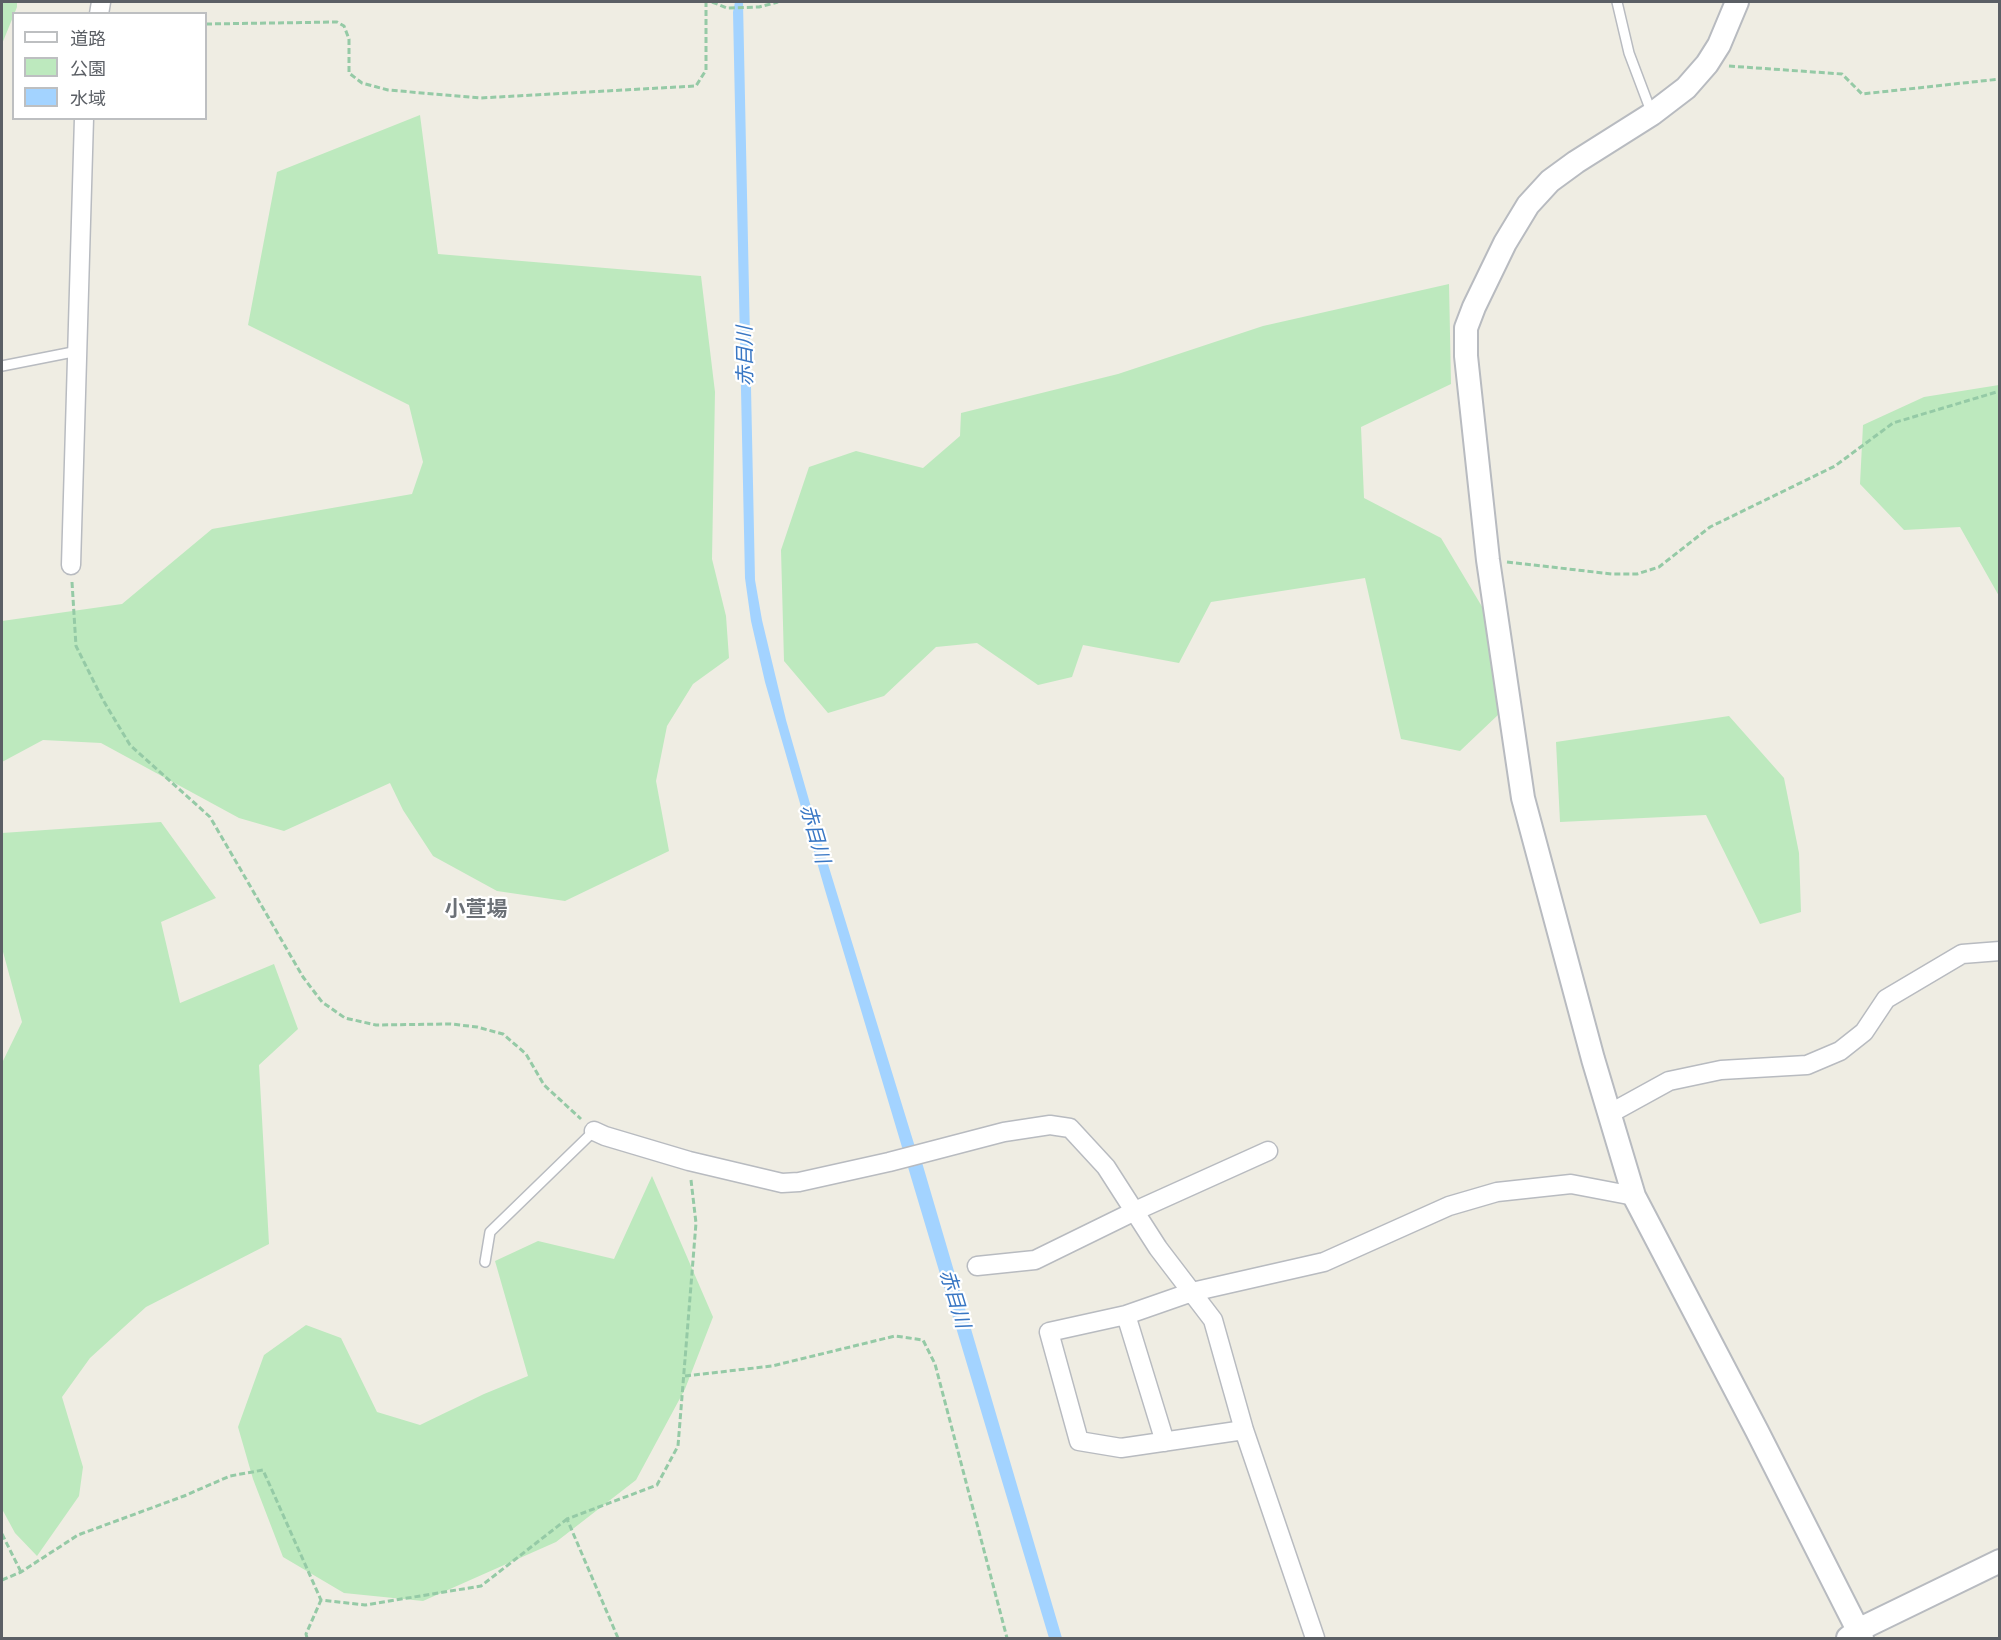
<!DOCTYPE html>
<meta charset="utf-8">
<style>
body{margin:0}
#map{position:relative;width:2001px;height:1640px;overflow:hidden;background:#efede3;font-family:Arial,"Noto Sans JP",sans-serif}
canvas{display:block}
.frame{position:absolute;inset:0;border:3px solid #5b5f65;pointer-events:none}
.legend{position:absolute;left:12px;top:12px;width:195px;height:108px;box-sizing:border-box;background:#fff;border:2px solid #bdbfc1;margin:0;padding:8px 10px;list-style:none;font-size:18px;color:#5b5f65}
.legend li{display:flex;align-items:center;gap:12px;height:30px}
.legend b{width:30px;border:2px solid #bdbfc1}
</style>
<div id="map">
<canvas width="2001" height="1640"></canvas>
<div class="frame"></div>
<ul class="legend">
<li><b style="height:8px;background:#fff"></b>道路</li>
<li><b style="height:16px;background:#bde9be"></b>公園</li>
<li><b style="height:16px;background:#a3d3ff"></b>水域</li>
</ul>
</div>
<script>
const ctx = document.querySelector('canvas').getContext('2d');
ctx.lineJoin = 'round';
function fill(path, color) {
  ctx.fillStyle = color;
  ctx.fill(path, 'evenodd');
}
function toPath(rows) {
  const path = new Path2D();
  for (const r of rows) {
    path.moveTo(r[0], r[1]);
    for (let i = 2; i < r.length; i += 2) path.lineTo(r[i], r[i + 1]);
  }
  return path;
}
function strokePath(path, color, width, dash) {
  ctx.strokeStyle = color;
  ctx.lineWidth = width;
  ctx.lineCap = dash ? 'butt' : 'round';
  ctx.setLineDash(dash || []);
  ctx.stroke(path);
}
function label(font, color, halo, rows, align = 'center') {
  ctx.font = font + ' Arial,"Noto Sans JP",sans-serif';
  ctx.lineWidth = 4.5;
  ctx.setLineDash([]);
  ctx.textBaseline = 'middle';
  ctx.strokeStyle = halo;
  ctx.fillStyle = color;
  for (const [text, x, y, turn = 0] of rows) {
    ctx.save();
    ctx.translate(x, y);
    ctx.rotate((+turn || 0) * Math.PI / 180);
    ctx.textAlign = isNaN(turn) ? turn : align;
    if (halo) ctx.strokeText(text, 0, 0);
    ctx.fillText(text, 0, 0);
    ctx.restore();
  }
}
const green = toPath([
 [2,2,17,2,17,7,2,44],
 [420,115,438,254,701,276,715,392,712,559,726,616,729,658,693,684,667,726,656,781,669,851,565,901,497,891,433,856,403,810,390,783,284,831,239,818,101,743,43,740,2,762,2,621,122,604,212,529,412,494,423,462,409,405,248,325,277,172],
 [1449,284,1451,384,1361,427,1364,498,1441,538,1490,620,1499,714,1460,751,1401,739,1365,578,1211,602,1179,663,1083,645,1072,677,1038,685,977,643,936,647,884,696,828,713,784,661,781,550,809,467,856,451,923,468,960,436,961,413,1118,374,1263,326],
 [1999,385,2000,385,1999,596,1960,527,1904,530,1860,484,1863,425,1924,397],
 [1729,716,1784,778,1799,853,1801,912,1760,924,1706,815,1560,822,1556,742],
 [161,822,216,898,161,922,180,1003,274,964,298,1029,259,1065,269,1244,146,1307,90,1358,62,1397,83,1467,79,1496,37,1556,15,1533,2,1509,2,1063,22,1022,2,948,2,833],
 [652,1176,713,1317,685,1389,636,1480,556,1542,423,1601,344,1593,283,1557,253,1479,238,1427,264,1355,306,1325,341,1338,377,1412,420,1425,484,1394,528,1376,495,1261,538,1241,614,1259]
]);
const water = toPath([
 [735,2,743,2,755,580,762,620,786,720,819,835,915,1147,921,1159,1062,1638,1049,1638,825,890,765,682,751,621,745,578,733,12]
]);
const path = toPath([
 [712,2,727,8,759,7,778,2],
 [206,24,337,22,344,26,349,39,349,73,362,83,388,90,480,98,696,86,706,70,706,2],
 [1729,66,1842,74,1862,94,2000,79],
 [1507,562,1612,574,1637,574,1659,567,1710,527,1835,466,1893,423,2000,391],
 [72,582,76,646,103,700,130,745,210,817,303,977,322,1002,345,1018,376,1025,451,1024,477,1027,503,1034,526,1054,544,1085,581,1119],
 [685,1376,772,1366,895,1336,923,1340,935,1364,1007,1638],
 [2,1534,21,1572],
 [2,1580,21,1572,78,1535,184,1496,230,1476,263,1470,321,1600,365,1605,481,1586,567,1519],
 [307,1638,306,1634,321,1600],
 [618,1638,567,1519,657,1485,678,1446,696,1223,691,1180]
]);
const service = toPath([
 [1617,2,1629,53,1652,114],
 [2,366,78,351],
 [485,1262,490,1232,594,1131]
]);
const minor = toPath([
 [99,14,101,2],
 [71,565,84,118],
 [1609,1114,1669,1081,1721,1070,1807,1065,1840,1051,1864,1032,1886,999,1962,954,2000,951],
 [594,1131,605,1136,689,1161,782,1183,799,1182,889,1162,1004,1132,1050,1125,1070,1128,1106,1167,1158,1248,1213,1320,1244,1430,1315,1638],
 [977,1266,1035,1260,1135,1211,1268,1151],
 [1126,1315,1165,1442],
 [1244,1430,1121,1448,1079,1441,1049,1332,1126,1315,1192,1292,1324,1262,1449,1206,1497,1192,1571,1184,1634,1196]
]);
const tertiary = toPath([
 [1737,2,1719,45,1707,64,1686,88,1652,114,1576,162,1550,181,1528,205,1505,243,1474,307,1466,328,1466,356,1488,560,1523,798,1593,1059,1634,1196,1757,1431,1862,1638],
 [1848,1638,1858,1630,2000,1561]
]);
const waterNames = [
 ["赤目川",746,356,-91],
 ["赤目川",814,834,74],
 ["赤目川",954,1299,73]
];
const quarterNames = [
 ["小萱場",476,910]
];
fill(green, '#bde9be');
fill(water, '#a3d3ff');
strokePath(service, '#b8bbc0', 12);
strokePath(minor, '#b8bbc0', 21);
strokePath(tertiary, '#b8bbc0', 26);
strokePath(path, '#95caa6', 3, [6, 3]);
strokePath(service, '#fff', 9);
strokePath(minor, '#fff', 18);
strokePath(tertiary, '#fff', 22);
label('italic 20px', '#3977c4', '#fff', waterNames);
label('bold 21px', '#6c7177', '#fff', quarterNames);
</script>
